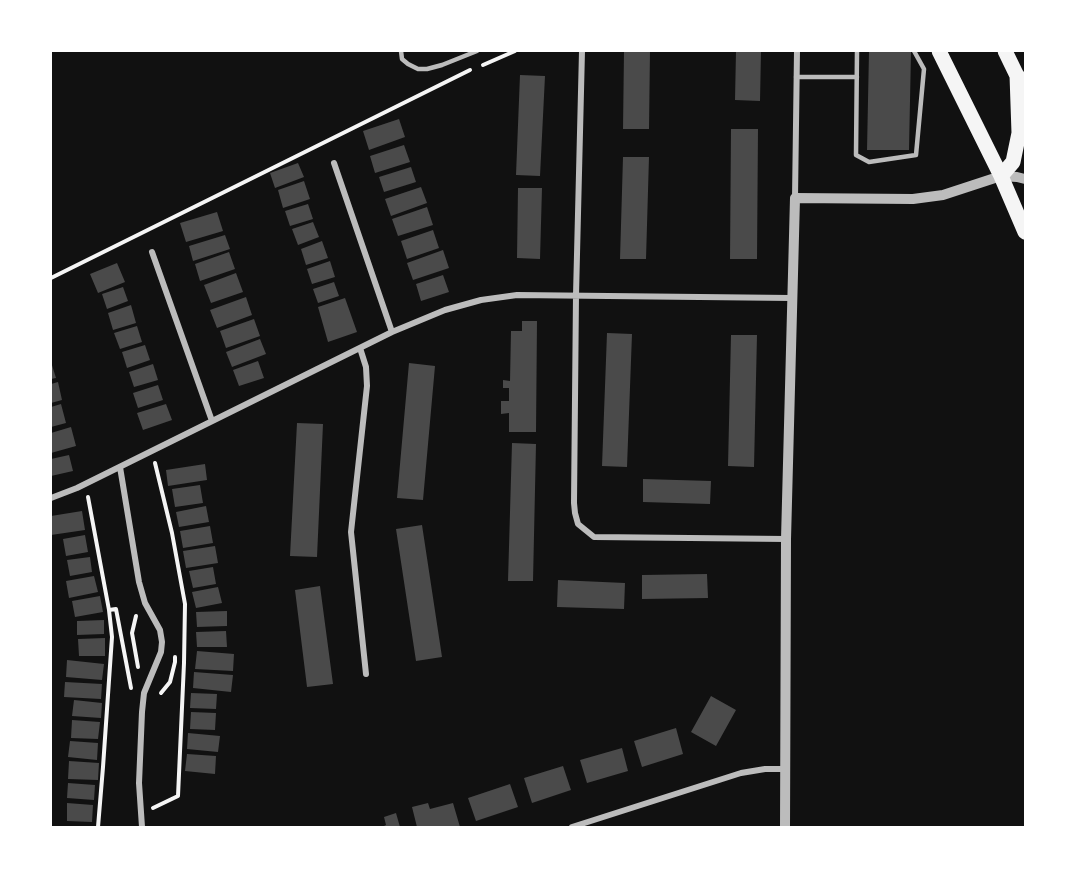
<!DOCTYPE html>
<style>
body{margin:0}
#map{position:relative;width:1076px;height:878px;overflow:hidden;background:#111;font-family:Figtree,sans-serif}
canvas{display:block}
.frame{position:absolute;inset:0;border:52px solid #fff;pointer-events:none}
</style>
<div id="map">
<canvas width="1076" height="878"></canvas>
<div class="frame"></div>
</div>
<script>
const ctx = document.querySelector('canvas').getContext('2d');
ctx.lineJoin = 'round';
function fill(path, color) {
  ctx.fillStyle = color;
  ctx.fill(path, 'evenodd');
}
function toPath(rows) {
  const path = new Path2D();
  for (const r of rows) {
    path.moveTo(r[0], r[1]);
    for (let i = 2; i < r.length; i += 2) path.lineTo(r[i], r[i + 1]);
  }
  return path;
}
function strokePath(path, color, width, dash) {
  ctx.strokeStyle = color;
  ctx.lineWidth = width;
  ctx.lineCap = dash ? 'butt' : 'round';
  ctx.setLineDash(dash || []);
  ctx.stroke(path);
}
const building = toPath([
 [624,51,650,51,649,129,623,129],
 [736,51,761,51,760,101,735,100],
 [869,51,911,52,909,150,867,150],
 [520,75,545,76,540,176,516,175],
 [399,119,405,137,369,150,363,131],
 [731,129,758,129,757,259,730,259],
 [404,145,410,162,375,173,370,156],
 [623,157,649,157,646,259,620,259],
 [298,163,304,177,275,188,270,173],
 [411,167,416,182,384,192,379,177],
 [304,181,310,199,283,208,278,190],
 [421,187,427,203,391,216,385,199],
 [518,188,542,188,540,259,517,258],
 [308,204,313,219,290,226,285,211],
 [427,207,433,225,398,236,392,219],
 [217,212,223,231,186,242,180,223],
 [313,222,319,237,298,245,292,229],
 [433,230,439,248,407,259,401,241],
 [225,235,230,249,193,261,189,246],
 [322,241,328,258,306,265,301,249],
 [443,250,449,268,413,280,407,263],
 [229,252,235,269,200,281,195,264],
 [330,261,335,277,312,284,307,269],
 [117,263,125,282,98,293,90,274],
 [236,273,243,292,211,303,204,285],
 [443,275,449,292,421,301,416,284],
 [334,282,339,296,318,303,313,289],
 [123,287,128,301,107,309,102,294],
 [246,297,252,315,217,328,210,310],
 [345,298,357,332,328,342,318,307],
 [131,305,136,323,113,330,108,313],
 [254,319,260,336,226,348,220,331],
 [522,321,537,321,536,432,509,432,509,413,501,414,501,401,509,401,509,388,503,388,503,380,510,381,511,331,522,331],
 [137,326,142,342,120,349,114,333],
 [607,333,632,334,627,467,602,466],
 [731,335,757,335,754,467,728,466],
 [260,339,266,354,232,367,226,352],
 [145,345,150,360,127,368,122,352],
 [258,361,264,378,239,386,233,370],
 [51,362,56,378,51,379],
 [409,363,435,366,423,500,397,498],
 [153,364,158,380,134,387,129,372],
 [58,382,62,400,51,403,51,384],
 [158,385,163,400,138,408,133,393],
 [61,404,66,423,51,427,51,407],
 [166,404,172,420,143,430,137,413],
 [297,423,323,424,317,557,290,556],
 [71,427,76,446,51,453,51,433],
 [512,443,536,444,533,581,508,581],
 [69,455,73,471,51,476,51,459],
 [205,464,207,480,168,486,166,470],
 [643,479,711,481,710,504,643,502],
 [200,485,203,503,175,507,172,489],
 [206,506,209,522,179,527,176,512],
 [82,511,85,530,51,535,51,516],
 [422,525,442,657,416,661,396,529],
 [210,526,213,543,183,548,180,531],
 [85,535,88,552,66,556,63,539],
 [215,546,218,563,186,568,183,551],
 [90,557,92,572,70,576,67,560],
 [213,567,216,584,193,588,189,571],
 [707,574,708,598,642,599,642,575],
 [94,576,98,592,69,598,66,581],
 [558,580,625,583,624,609,557,607],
 [320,586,333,684,307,687,295,590],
 [218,587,222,603,196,608,192,592],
 [100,596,103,612,75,617,72,601],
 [227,611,227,626,197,627,196,612],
 [104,620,104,634,77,635,77,621],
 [226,631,227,647,197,647,196,632],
 [105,638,105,656,79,656,78,639],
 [197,651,234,654,233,671,195,669],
 [67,660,104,664,102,680,66,677],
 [194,672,233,675,231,692,193,688],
 [65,682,102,684,101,699,64,697],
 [191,693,217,694,216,709,190,708],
 [711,696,736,710,716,746,691,732],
 [74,700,102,703,101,718,72,716],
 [191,712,216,713,215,730,190,729],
 [72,720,100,722,98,739,71,738],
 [676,728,683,754,642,767,634,741],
 [188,733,220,736,218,752,187,749],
 [70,741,98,743,97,760,68,757],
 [622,748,628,771,587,783,580,760],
 [187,754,216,756,215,774,185,771],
 [69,761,99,763,98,780,68,779],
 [563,766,571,790,532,803,524,778],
 [68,783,95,785,94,800,67,798],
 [510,784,518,807,476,821,468,798],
 [67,803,93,805,92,822,67,821],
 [428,803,430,809,453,803,460,827,417,827,412,807],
 [396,813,400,827,382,827,386,825,384,817]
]);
const path = toPath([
 [483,65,515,51],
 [51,278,470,70],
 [88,497,109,610,112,637,103,767,98,827],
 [109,610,116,609,131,688],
 [136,616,132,633,138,667],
 [161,693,170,682,175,662,175,657],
 [153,808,178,796,184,663,185,604,172,533,155,463]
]);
const service = toPath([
 [401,51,402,59,408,64,418,69,427,69,442,65,477,51],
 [857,51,856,155,869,162,916,155,924,69,914,51],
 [796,77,857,77]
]);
const minor = toPath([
 [582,51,576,295,574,503,575,513,578,524,594,537,786,539],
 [334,163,392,332],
 [795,198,797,51],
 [152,252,212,421],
 [360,348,366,367,367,386,351,532,366,674],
 [120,467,139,582,145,603,160,630,162,642,161,652,144,693,142,712,139,783,142,827],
 [51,498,77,488,392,332,445,310,481,300,517,295,791,298],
 [572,827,741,773,765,769,785,769]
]);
const tertiary = toPath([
 [785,827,786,539,795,198,913,199,943,195,1001,176,1017,177,1025,179]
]);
const primary = toPath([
 [939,51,1001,176,1025,232],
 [1005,51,1021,84],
 [1001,176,1013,162,1019,133,1017,75]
]);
fill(building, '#4a4a4a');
strokePath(path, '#f5f5f5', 4);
strokePath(service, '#bcbcbc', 4.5);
strokePath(minor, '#bcbcbc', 6);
strokePath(tertiary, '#bcbcbc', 10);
strokePath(primary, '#f5f5f5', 15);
</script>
